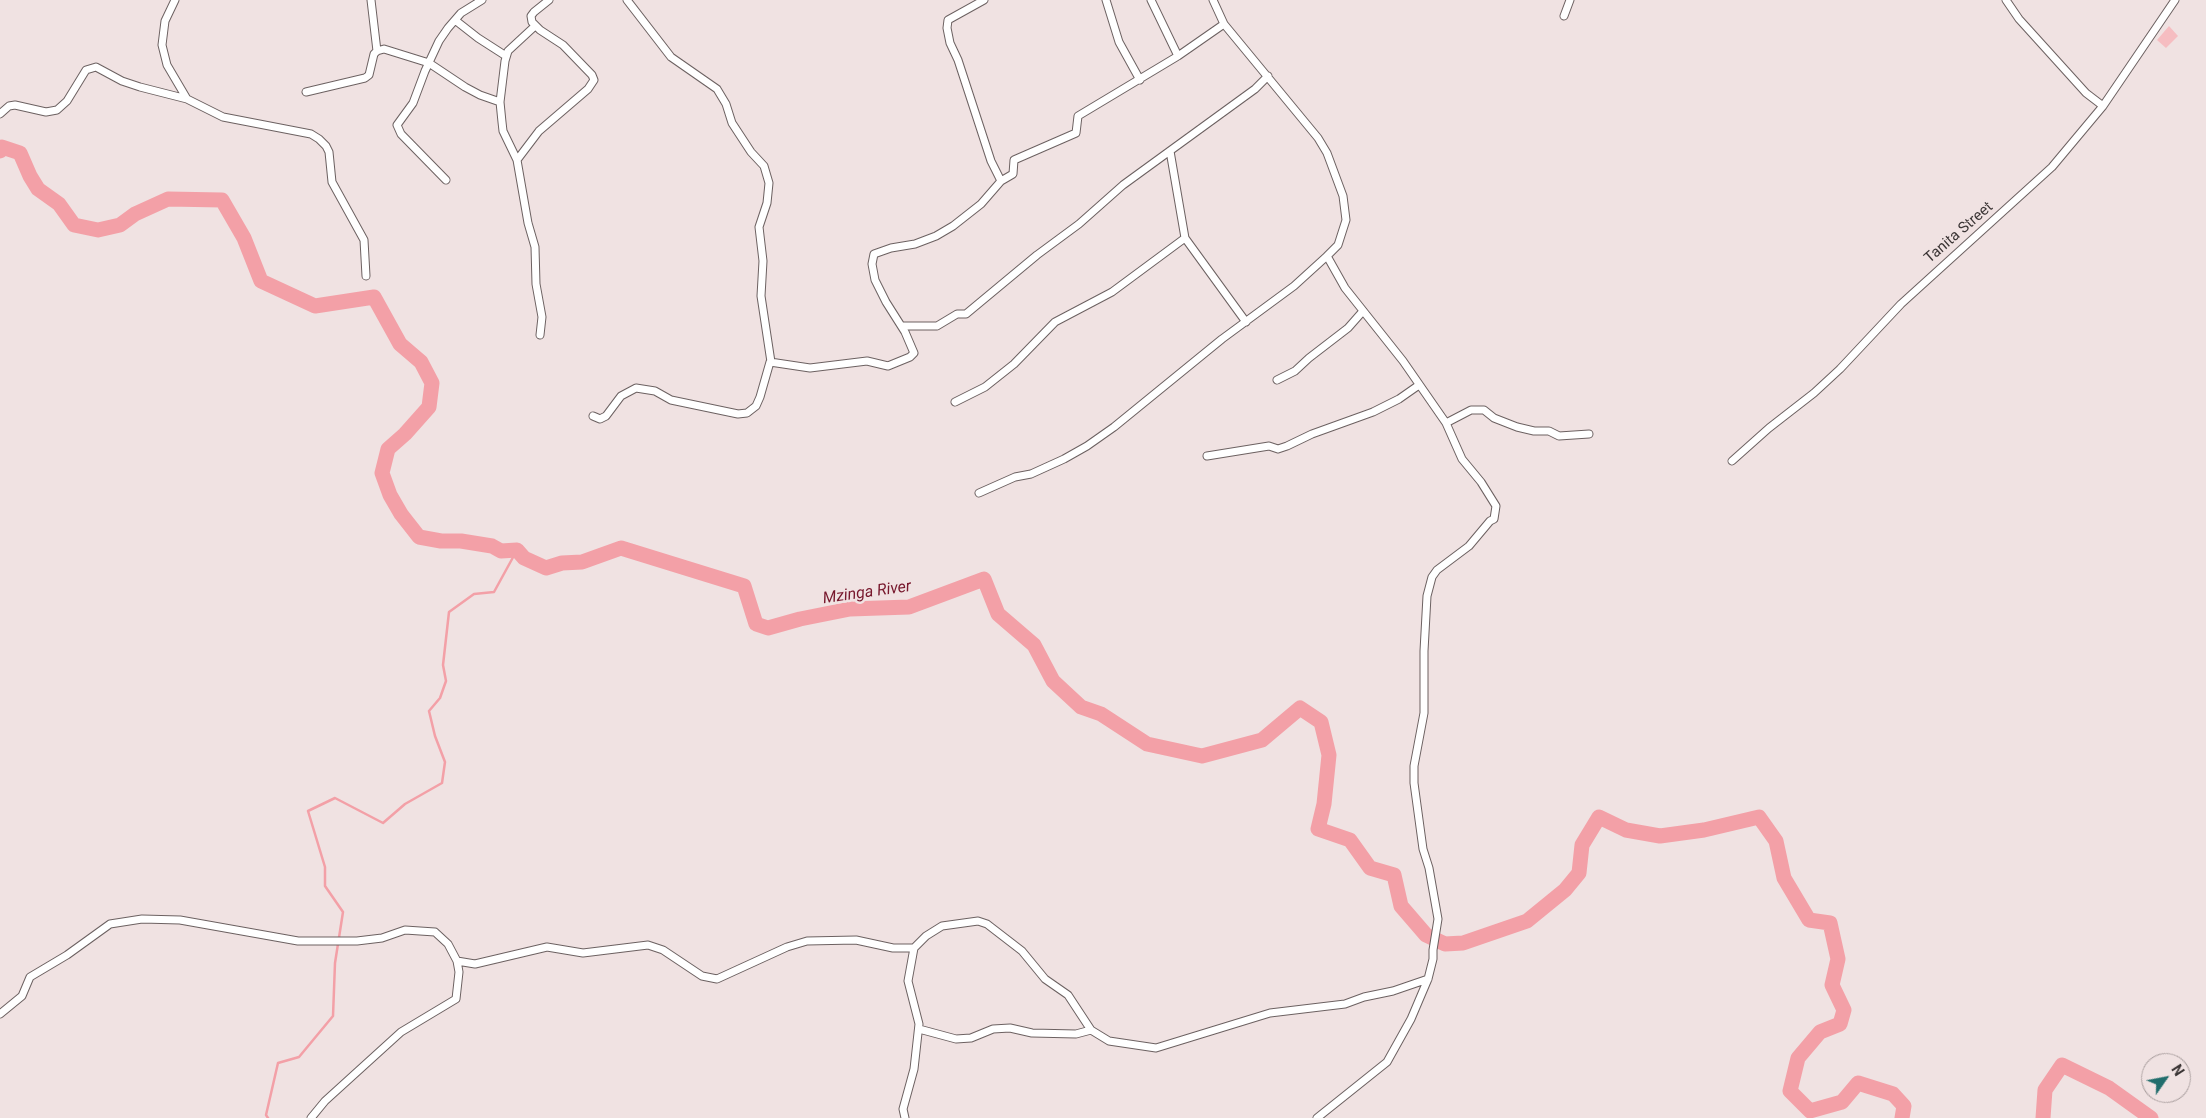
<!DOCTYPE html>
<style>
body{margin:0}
#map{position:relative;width:2206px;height:1118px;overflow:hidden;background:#f0e2e2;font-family:Roboto,sans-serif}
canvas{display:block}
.north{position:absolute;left:2141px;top:1053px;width:50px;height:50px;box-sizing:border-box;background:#f0e2e2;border:1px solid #a89d9d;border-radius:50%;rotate:57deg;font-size:14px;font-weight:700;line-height:20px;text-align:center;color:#3b3535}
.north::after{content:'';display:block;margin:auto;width:18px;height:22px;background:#216d6c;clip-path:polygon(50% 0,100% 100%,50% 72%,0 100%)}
</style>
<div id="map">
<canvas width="2206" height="1118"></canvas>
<div class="north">N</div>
</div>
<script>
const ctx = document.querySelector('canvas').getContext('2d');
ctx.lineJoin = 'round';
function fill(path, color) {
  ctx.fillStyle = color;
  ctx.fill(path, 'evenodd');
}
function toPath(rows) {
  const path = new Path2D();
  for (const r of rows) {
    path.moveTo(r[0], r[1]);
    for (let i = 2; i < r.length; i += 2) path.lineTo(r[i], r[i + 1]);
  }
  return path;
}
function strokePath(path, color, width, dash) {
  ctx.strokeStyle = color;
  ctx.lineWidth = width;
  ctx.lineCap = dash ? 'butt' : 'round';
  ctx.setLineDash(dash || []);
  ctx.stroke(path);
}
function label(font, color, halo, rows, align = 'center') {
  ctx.font = font + ' Roboto,sans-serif';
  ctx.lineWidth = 5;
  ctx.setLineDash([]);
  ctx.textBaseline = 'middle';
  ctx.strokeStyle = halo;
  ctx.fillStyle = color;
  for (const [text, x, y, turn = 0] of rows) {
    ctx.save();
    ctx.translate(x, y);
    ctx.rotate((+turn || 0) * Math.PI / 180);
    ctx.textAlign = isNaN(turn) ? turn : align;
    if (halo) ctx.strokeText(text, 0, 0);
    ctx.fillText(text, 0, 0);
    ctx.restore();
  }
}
const green = toPath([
 [2169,26,2178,36,2166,48,2157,40]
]);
const stream = toPath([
 [268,1118,266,1115,278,1063,299,1057,333,1016,335,963,343,912,325,886,325,867,308,811,335,798,383,823,405,804,442,783,445,762,435,736,429,711,440,698,446,681,443,665,449,612,474,594,494,592,517,550]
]);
const river = toPath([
 [0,151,2,147,20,153,30,176,38,189,59,204,74,225,98,230,120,225,135,214,168,199,222,200,244,238,261,281,315,306,374,297,400,344,421,362,432,383,429,407,405,434,388,449,382,473,390,495,401,514,419,537,441,541,461,541,492,546,501,551,517,550,524,558,546,568,562,563,582,562,621,548,744,586,756,624,768,628,800,619,850,609,909,607,984,579,998,614,1034,645,1053,681,1081,707,1101,714,1147,744,1202,756,1262,740,1300,708,1321,722,1329,755,1324,804,1318,829,1350,840,1370,868,1394,875,1401,906,1426,935,1445,944,1463,943,1527,921,1565,890,1579,873,1582,845,1599,817,1626,830,1660,836,1704,830,1759,817,1776,841,1784,878,1809,920,1830,923,1838,959,1832,985,1844,1010,1840,1024,1820,1032,1798,1058,1790,1091,1810,1111,1842,1102,1858,1083,1893,1094,1904,1106,1902,1118],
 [2043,1118,2045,1090,2062,1065,2109,1088,2151,1118]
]);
const street = toPath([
 [175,0,165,21,162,45,167,65,187,99],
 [371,0,377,51],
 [627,0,671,57,717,89,726,104,732,123,751,152,764,166,769,183,767,203,759,227,763,261,761,296,771,362],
 [984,0,948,20,947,28,950,43,958,60,991,161,1001,181],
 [1106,0,1119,42,1140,80],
 [1151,0,1178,56],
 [1213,0,1224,24,1318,138,1327,153,1343,196,1346,220,1338,245,1327,256,1345,288,1403,361,1446,423,1462,459,1481,482,1496,506,1494,519,1490,521,1469,546,1437,570,1432,577,1427,596,1424,651,1424,713,1414,766,1414,783,1423,849,1429,868,1438,919,1433,950,1433,959,1428,979,1411,1019,1387,1062,1317,1118],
 [2006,0,2019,19,2086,93,2103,106],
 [1564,16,1570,0],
 [455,20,478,38,506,56],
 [306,92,365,78,369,75,374,54,377,51,384,49,429,63,465,87,480,95,500,102],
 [0,114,9,106,15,105,46,112,57,110,67,101,86,70,96,67,122,81,140,87,187,99,223,117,311,134,319,139,326,146,329,152,332,182,364,240,366,276],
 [1170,151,1185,238,1246,322],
 [517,160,503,131,502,122,500,102,505,61,508,51,535,26],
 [446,180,401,134,397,125,413,103,425,71,439,41,448,28,461,13,482,0],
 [902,326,937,326,957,314,966,314,1037,255,1079,224,1123,185,1255,89,1268,76],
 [540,335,542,317,536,284,535,247,528,223,517,160,539,131,588,89,594,80,592,75,563,45,540,30,532,22,531,16,534,12,549,0],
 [1277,380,1295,371,1309,358,1348,328,1363,311],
 [955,402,985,387,1014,364,1055,322,1112,292,1185,238],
 [593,416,600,419,606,416,621,396,636,388,655,391,671,400,738,414,747,413,756,406,760,397,770,362,810,368,867,361,888,366,910,357,914,353,905,332,886,302,875,280,872,264,874,254,891,248,915,244,936,236,953,226,981,204,1001,181,1013,174,1014,160,1076,133,1078,116,1178,56,1224,24],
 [1446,423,1471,410,1484,410,1494,418,1517,427,1534,431,1549,431,1559,436,1589,434],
 [1207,456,1269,446,1278,449,1287,446,1312,434,1373,412,1399,399,1419,385],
 [1732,461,1769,428,1814,393,1840,369,1901,304,2052,167,2103,106,2175,0],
 [979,493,1015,477,1031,474,1064,459,1087,446,1114,427,1222,339,1294,286,1327,256],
 [457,961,475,964,547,947,583,953,648,945,663,950,702,976,717,979,787,947,807,941,856,940,893,948,914,948,926,936,942,926,978,921,987,924,1022,951,1045,979,1068,995,1091,1030,1109,1041,1156,1048,1270,1013,1345,1004,1364,997,1393,991,1428,979],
 [0,1014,22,996,30,977,67,955,110,924,142,919,180,920,298,941,357,941,382,938,405,930,435,932,448,944,457,961,459,972,456,999,401,1032,325,1101,311,1118],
 [919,1029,956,1039,971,1038,993,1029,1010,1028,1032,1033,1076,1034,1091,1030],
 [905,1118,903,1109,914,1069,919,1024,908,981,914,948]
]);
const streetNames = [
 ["Tanita Street",1959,233,-41]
];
const waterNames = [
 ["Mzinga River",867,593,-8]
];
fill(green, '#f6bdc1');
strokePath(stream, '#f3a0a7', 2.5);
strokePath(river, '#f3a0a7', 15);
strokePath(street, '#6c6161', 9);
strokePath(street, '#fff', 7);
label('15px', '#3b3535', '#f0e2e2', streetNames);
label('italic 16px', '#77172c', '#f0e2e2', waterNames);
</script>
